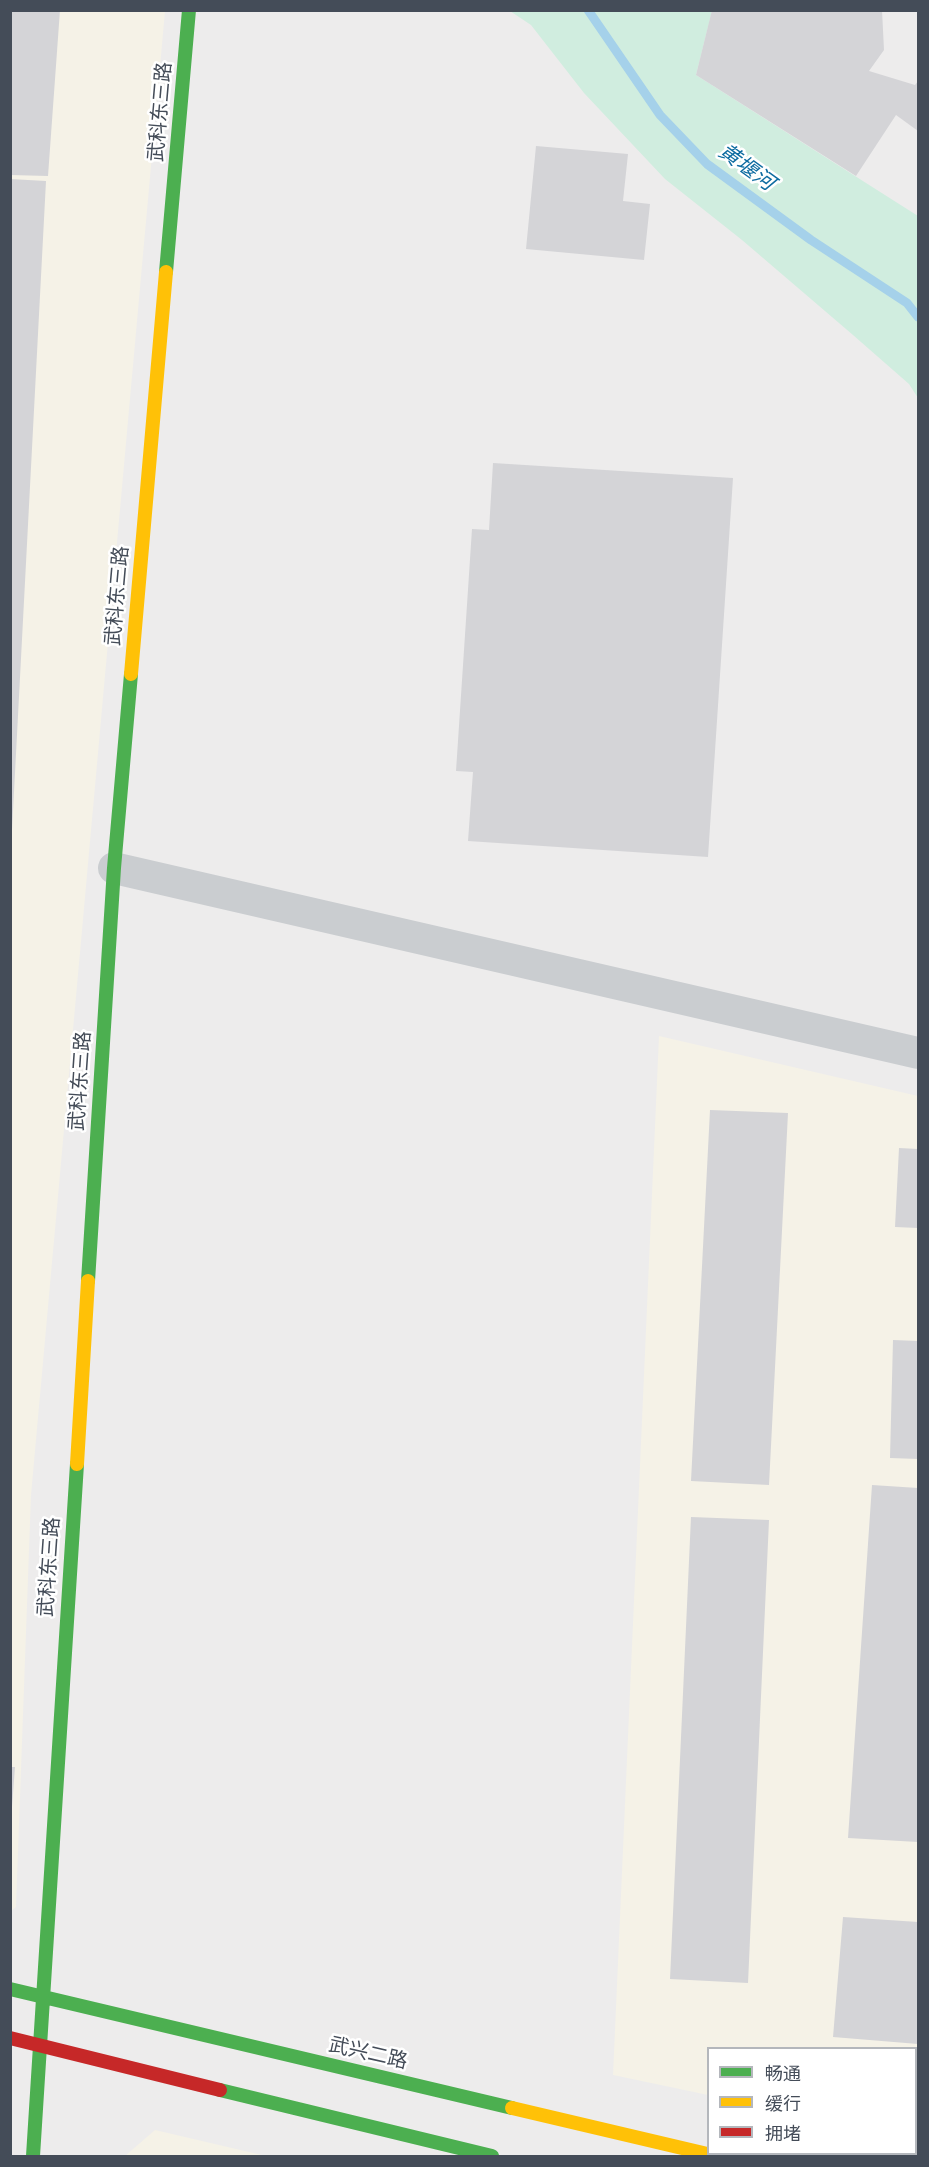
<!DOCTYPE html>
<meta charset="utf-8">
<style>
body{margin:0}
#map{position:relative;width:929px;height:2167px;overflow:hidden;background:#edecec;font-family:"Archivo Narrow","Noto Sans SC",sans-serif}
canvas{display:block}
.frame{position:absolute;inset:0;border:12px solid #444c58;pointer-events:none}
.legend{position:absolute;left:707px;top:2047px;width:210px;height:108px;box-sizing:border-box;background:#fff;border:2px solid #b4b7bc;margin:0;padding:8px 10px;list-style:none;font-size:18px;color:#444c58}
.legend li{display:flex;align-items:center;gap:12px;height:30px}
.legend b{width:30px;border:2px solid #b4b7bc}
</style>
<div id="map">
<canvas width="929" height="2167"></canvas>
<div class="frame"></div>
<ul class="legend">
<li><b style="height:8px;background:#4caf50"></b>畅通</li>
<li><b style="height:8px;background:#ffc107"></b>缓行</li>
<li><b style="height:8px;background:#c62828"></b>拥堵</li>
</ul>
</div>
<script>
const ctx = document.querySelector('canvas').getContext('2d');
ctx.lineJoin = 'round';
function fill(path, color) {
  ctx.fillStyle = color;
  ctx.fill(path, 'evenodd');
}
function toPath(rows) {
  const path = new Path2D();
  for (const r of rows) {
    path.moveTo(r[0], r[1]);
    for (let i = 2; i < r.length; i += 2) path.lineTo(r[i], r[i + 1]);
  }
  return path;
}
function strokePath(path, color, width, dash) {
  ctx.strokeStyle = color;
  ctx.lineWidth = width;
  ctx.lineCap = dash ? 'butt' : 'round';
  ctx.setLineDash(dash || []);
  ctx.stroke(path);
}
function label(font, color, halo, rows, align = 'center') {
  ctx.font = font + ' "Archivo Narrow","Noto Sans SC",sans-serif';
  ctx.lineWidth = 5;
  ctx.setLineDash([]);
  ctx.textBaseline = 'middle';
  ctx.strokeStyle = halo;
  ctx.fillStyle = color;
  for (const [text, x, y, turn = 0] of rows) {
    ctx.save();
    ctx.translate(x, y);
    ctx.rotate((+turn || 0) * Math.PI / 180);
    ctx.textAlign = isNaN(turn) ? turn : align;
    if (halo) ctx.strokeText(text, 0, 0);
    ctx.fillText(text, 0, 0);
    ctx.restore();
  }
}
const commercial = toPath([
 [11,11,165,11,31,1495,16,1907,11,1911],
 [659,1036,918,1096,918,2139,916,2139,916,2048,708,2048,708,2095,613,2075],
 [155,2130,266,2156,125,2156]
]);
const green = toPath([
 [510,11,712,11,696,75,918,216,918,398,909,384,853,335,742,240,665,179,584,93,531,25]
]);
const stream = toPath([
 [588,10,660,115,707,164,811,240,907,303,918,317]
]);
const building = toPath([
 [10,10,60,10,48,176,10,175],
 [712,10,882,10,884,50,869,71,915,85,918,81,918,131,896,115,856,176,696,75],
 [536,146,628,154,623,201,650,204,644,260,526,249],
 [10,179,46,181,12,830,10,830],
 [493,463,733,478,708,857,468,841,473,772,456,771,472,529,489,530],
 [710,1110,788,1113,769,1485,691,1481],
 [899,1148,918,1149,918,1228,895,1227],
 [893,1340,918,1341,918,1459,890,1458],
 [872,1485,918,1488,918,1842,848,1838],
 [691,1517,769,1520,748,1983,670,1979],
 [10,1767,15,1767,12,1807,10,1807],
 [843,1917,918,1922,918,2044,833,2037]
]);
const street = toPath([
 [114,868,918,1053]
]);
const fast = toPath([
 [166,272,189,10],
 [88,1281,114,868,131,674],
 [10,1989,512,2108],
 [220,2090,492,2156],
 [33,2156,77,1464]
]);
const slow = toPath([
 [131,674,166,272],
 [77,1464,88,1281],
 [512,2108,716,2156]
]);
const jam = toPath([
 [10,2038,220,2090]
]);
const streetNames = [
 ["武科东三路",161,112,-85],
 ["武科东三路",118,596,-85],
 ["武科东三路",81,1081,-86],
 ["武科东三路",50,1567,-86],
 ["武兴二路",368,2054,13]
];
const waterNames = [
 ["黄堰河",746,168,36]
];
fill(commercial, '#f5f2e7');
fill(green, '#d0eddf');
strokePath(stream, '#a5d1ea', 9);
fill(building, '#d4d4d7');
strokePath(street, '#cacdd0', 32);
strokePath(fast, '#4caf50', 14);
strokePath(slow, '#ffc107', 14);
strokePath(jam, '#c62828', 14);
label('20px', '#444c58', '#fff', streetNames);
label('italic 21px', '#0e6ca1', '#fff', waterNames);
</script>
